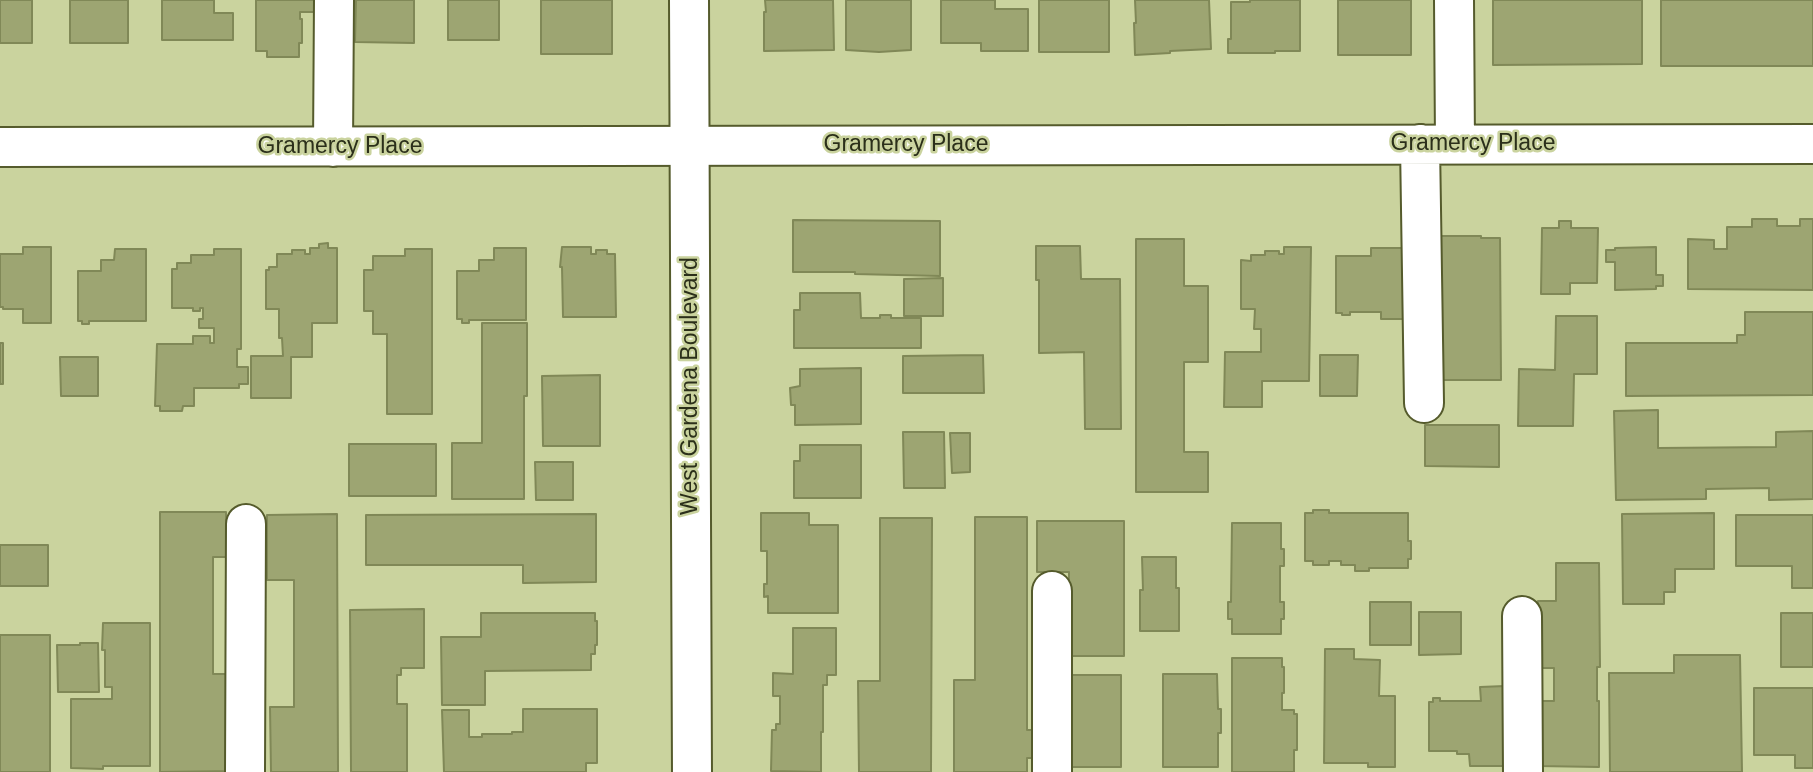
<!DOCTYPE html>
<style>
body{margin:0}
canvas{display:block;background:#cad39e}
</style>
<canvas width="1813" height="772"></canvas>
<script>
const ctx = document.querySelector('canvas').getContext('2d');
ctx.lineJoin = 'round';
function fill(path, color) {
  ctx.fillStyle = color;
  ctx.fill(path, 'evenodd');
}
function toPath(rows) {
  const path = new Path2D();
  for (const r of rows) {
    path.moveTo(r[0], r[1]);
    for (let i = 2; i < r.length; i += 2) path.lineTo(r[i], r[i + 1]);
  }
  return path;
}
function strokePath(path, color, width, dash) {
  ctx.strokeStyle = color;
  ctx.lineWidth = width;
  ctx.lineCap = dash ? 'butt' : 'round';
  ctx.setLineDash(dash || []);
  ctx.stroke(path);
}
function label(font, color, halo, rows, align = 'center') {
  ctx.font = font + ' Helvetica,sans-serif';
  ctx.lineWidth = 5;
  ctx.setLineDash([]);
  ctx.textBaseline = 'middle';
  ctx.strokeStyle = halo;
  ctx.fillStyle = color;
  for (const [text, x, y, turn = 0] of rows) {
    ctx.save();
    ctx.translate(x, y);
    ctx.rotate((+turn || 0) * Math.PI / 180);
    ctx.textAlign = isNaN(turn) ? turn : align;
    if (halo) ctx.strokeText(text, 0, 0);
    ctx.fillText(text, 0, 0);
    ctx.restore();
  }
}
const building = toPath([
 [0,0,32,0,32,43,0,43,0,0],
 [70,0,128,0,128,43,70,43,70,0],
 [162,0,214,0,214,13,233,13,233,40,162,40,162,0],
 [256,0,320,0,320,12,300,12,300,19,302,19,302,43,299,43,299,57,267,57,267,51,256,51,256,0],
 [356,0,414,0,414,43,355,42,356,0],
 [448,0,499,0,499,40,448,40,448,0],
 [541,0,612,0,612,54,541,54,541,0],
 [765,0,833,0,834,50,764,51,764,12,766,12,765,0],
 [846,0,911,0,911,50,879,52,846,50,846,0],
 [941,0,995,0,995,9,1028,9,1028,51,981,51,981,43,941,43,941,0],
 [1039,0,1109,0,1109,52,1039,52,1039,0],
 [1135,0,1209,0,1211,49,1170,51,1170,53,1135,55,1134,23,1136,23,1135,0],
 [1250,0,1300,0,1300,51,1275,51,1275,53,1228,53,1228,39,1231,39,1231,2,1250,2,1250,0],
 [1338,0,1411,0,1411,55,1338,55,1338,0],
 [1493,0,1642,0,1642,64,1493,65,1493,0],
 [1661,0,1813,0,1813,66,1661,66,1661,0],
 [1752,219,1777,219,1777,226,1800,226,1800,219,1813,219,1813,290,1688,289,1688,239,1714,240,1714,249,1727,249,1727,227,1752,227,1752,219],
 [793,220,940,221,940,276,855,274,855,272,793,272,793,220],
 [1559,221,1571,221,1571,228,1598,228,1597,283,1570,283,1570,294,1541,294,1542,228,1559,228,1559,221],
 [1429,236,1481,236,1481,238,1500,238,1501,380,1441,380,1429,236],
 [1136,239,1184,239,1184,286,1208,286,1208,362,1184,362,1184,452,1208,452,1208,492,1136,492,1136,239],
 [328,243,328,248,337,248,337,323,312,323,312,357,291,357,291,398,251,398,251,356,283,356,282,338,279,338,279,309,266,309,266,270,269,270,269,267,277,267,277,254,292,254,292,250,305,250,305,254,310,254,310,248,319,248,319,244,328,243],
 [1036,246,1080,246,1081,279,1120,279,1121,429,1085,429,1084,352,1039,353,1039,280,1036,280,1036,246],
 [23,247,51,247,51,323,23,323,23,309,3,309,3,307,0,307,0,254,23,254,23,247],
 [562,247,591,247,591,254,596,254,596,250,607,250,607,254,615,254,616,317,563,317,562,267,560,267,562,247],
 [1284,247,1311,247,1309,381,1262,381,1262,407,1224,407,1225,352,1261,352,1261,329,1254,329,1255,309,1241,309,1241,260,1251,261,1251,255,1265,255,1265,251,1279,251,1279,254,1284,254,1284,247],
 [1656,247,1656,275,1663,275,1663,286,1656,286,1656,289,1615,290,1615,262,1606,262,1606,250,1615,250,1615,248,1656,247],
 [494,248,526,248,526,320,469,320,469,323,462,323,462,319,457,319,457,271,479,271,479,260,494,260,494,248],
 [1371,248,1406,248,1406,319,1381,319,1381,312,1350,312,1350,315,1342,315,1342,313,1336,313,1336,256,1371,256,1371,248],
 [115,249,146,249,146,321,89,321,89,324,82,324,82,321,78,321,78,271,101,271,101,260,114,260,115,249],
 [214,249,241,249,241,349,237,349,237,367,248,367,248,384,239,384,239,388,194,388,194,406,183,406,182,411,160,411,160,406,155,406,157,344,193,344,193,336,210,336,210,343,214,343,214,328,199,328,199,319,203,319,203,308,200,308,200,311,193,311,193,308,172,308,172,269,177,269,177,263,191,263,191,255,214,255,214,249],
 [405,249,432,249,432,414,387,414,387,334,373,334,373,311,364,311,364,270,373,270,373,256,405,256,405,249],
 [943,278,943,316,904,316,904,279,943,278],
 [800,293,860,293,861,318,880,318,880,315,891,315,891,318,921,318,921,348,794,348,794,310,800,310,800,293],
 [1745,312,1813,312,1813,395,1626,396,1626,343,1737,343,1737,335,1745,335,1745,312],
 [1556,316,1597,316,1597,374,1574,374,1573,426,1518,426,1519,369,1555,370,1556,316],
 [482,323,527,323,527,396,524,396,524,499,452,499,452,443,482,443,482,323],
 [0,343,3,343,3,384,0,384,0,343],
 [983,355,984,393,903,393,903,356,983,355],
 [1320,355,1358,355,1357,396,1320,396,1320,355],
 [60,357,98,357,98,396,61,396,60,357],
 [861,368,861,424,795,425,795,405,791,405,790,388,800,386,800,369,861,368],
 [600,375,600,446,543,446,542,376,600,375],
 [1658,410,1658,448,1776,447,1776,432,1813,431,1813,499,1769,500,1769,488,1706,489,1706,499,1616,500,1614,411,1658,410],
 [1425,425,1499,425,1499,467,1425,466,1425,425],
 [903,432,944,432,945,488,904,488,903,432],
 [950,433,970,433,970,472,952,473,950,433],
 [349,444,436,444,436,496,349,496,349,444],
 [800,445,861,445,861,498,794,498,794,461,800,461,800,445],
 [535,462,573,462,573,500,536,500,535,462],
 [1313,510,1329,510,1329,513,1408,513,1408,541,1411,541,1411,559,1408,559,1408,568,1369,568,1369,571,1355,571,1355,565,1341,565,1341,561,1329,561,1329,565,1313,565,1313,561,1305,561,1305,513,1313,513,1313,510],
 [160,512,226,512,226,557,213,557,213,674,235,674,235,771,160,772,160,512],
 [761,513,809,513,809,525,838,525,838,613,768,613,768,596,764,597,764,584,767,584,767,551,761,551,761,513],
 [1714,513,1714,569,1675,569,1675,592,1664,592,1664,604,1623,604,1622,514,1714,513],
 [337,514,338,772,271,772,270,707,294,707,294,580,267,580,267,515,337,514],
 [596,514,596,582,523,583,523,565,366,565,366,515,596,514],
 [1736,515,1813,515,1813,588,1792,588,1792,566,1736,566,1736,515],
 [975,517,1027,517,1027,730,1033,730,1033,758,1027,758,1027,772,954,772,954,680,975,680,975,517],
 [880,518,932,518,931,772,859,772,858,681,880,681,880,518],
 [1037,521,1124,521,1124,656,1069,656,1069,572,1037,572,1037,521],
 [1232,523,1281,523,1281,549,1284,549,1284,566,1280,566,1280,602,1284,602,1284,619,1281,619,1281,634,1232,634,1232,619,1228,619,1228,602,1231,602,1232,523],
 [0,545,48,545,48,586,0,586,0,545],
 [1142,557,1176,557,1176,588,1179,588,1179,631,1140,631,1140,590,1143,590,1142,557],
 [1556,563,1599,563,1600,667,1597,667,1597,701,1599,701,1599,767,1538,766,1538,701,1554,701,1554,668,1538,668,1538,601,1556,601,1556,563],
 [1370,602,1411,602,1411,645,1370,645,1370,602],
 [424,609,424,668,401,668,401,675,397,675,397,704,407,704,407,772,351,772,350,610,424,609],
 [1419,612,1461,612,1461,654,1419,655,1419,612],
 [481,613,595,613,595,621,597,621,597,645,595,645,595,654,591,654,591,670,485,671,485,705,442,705,441,637,481,637,481,613],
 [1781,613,1813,613,1813,667,1781,667,1781,613],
 [103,623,150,623,150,766,103,766,103,769,71,768,71,699,112,699,112,687,105,687,105,650,102,650,103,623],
 [793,628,836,628,836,675,827,675,827,685,823,685,823,732,821,732,821,772,771,771,772,730,776,730,776,724,780,724,780,696,773,696,773,673,793,674,793,628],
 [0,635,50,635,50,772,0,772,0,635],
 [80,643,98,643,99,692,58,692,57,645,80,645,80,643],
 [1325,649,1354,649,1354,659,1380,660,1379,696,1395,696,1395,767,1368,767,1368,763,1324,763,1325,649],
 [1674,655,1740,655,1742,772,1610,772,1609,673,1674,673,1674,655],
 [1232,658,1282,658,1282,667,1284,667,1284,693,1282,693,1282,710,1294,710,1294,714,1297,714,1297,750,1294,750,1294,772,1232,772,1232,658],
 [1163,674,1217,674,1218,709,1221,709,1221,733,1218,733,1218,767,1163,767,1163,674],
 [1068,675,1121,675,1121,767,1068,767,1068,675],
 [1505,686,1506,766,1470,766,1469,754,1457,754,1457,751,1429,751,1429,702,1433,702,1433,698,1440,698,1440,701,1481,701,1480,687,1505,686],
 [1754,688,1813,688,1813,768,1795,768,1795,755,1754,755,1754,688],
 [523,709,597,709,597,763,586,763,586,772,444,772,442,710,469,710,469,737,482,737,482,734,512,734,512,732,523,732,523,709]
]);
const minor = toPath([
 [1454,0,1455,144],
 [1420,144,1424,403],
 [0,147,1813,144],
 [333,147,334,0],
 [1052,591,1052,772],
 [1522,616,1523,772],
 [245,772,246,524]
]);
const major = toPath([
 [689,0,692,772]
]);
const streetNames = [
 ["Gramercy Place",1473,144],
 ["Gramercy Place",906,145],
 ["Gramercy Place",340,147],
 ["West Gardena Boulevard",691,386,-90]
];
fill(building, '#9da572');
strokePath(building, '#808857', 2);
strokePath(minor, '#555b2c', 42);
strokePath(major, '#555b2c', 42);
strokePath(minor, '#fff', 38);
strokePath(major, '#fff', 38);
label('23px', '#2b2f1a', '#cad39e', streetNames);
</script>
